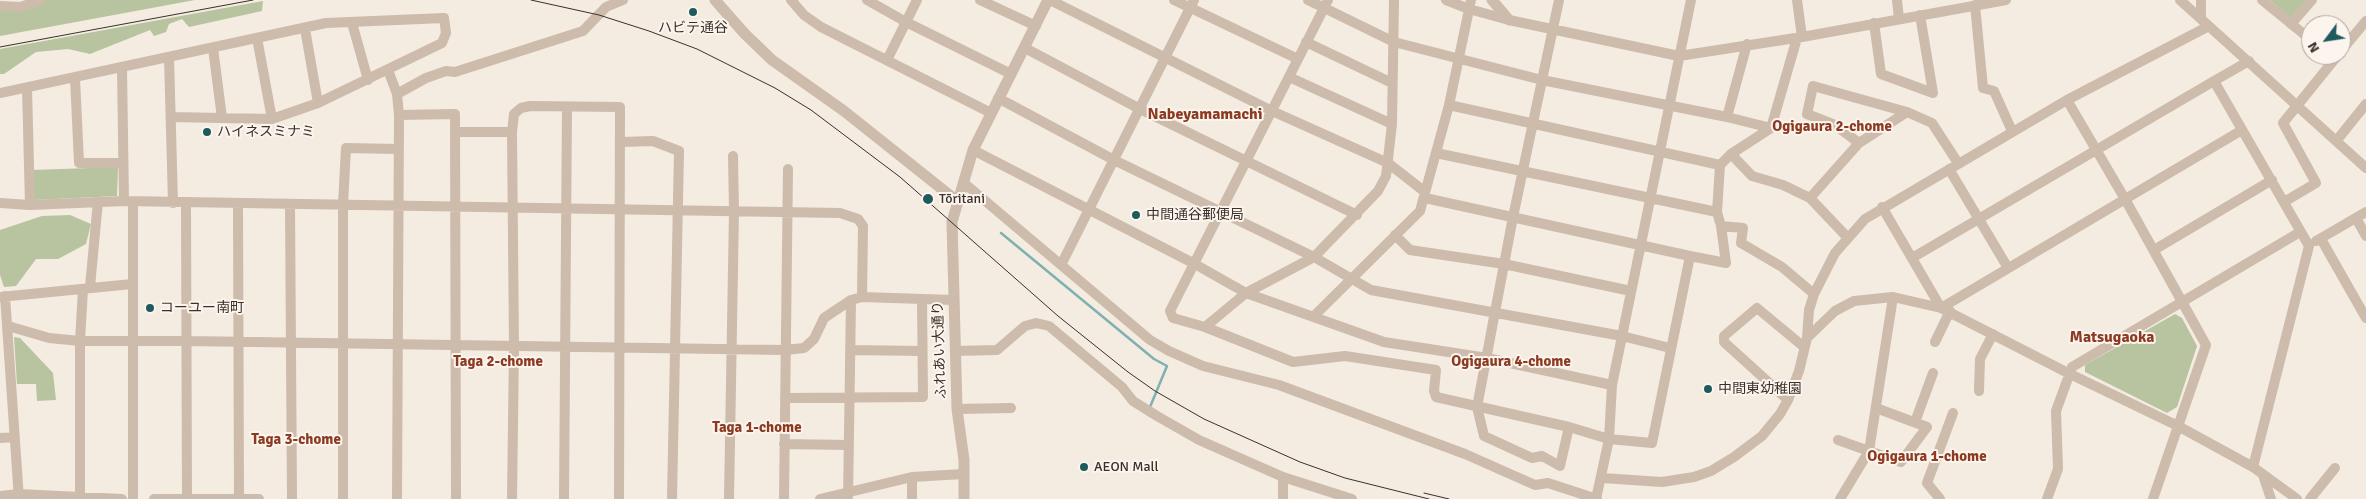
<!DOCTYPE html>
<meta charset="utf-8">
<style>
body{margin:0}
#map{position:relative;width:2366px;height:499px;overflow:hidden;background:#f4ebe1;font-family:Signika,sans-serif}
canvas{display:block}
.north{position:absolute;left:2301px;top:15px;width:50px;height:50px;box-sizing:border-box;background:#fbf5ee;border:1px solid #aea6a0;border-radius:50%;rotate:239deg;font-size:14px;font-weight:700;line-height:20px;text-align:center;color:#3b302b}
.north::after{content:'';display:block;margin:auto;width:18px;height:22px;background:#1f5a5e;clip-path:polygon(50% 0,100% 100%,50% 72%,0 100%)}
</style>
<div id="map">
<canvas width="2366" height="499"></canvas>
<div class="north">N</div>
</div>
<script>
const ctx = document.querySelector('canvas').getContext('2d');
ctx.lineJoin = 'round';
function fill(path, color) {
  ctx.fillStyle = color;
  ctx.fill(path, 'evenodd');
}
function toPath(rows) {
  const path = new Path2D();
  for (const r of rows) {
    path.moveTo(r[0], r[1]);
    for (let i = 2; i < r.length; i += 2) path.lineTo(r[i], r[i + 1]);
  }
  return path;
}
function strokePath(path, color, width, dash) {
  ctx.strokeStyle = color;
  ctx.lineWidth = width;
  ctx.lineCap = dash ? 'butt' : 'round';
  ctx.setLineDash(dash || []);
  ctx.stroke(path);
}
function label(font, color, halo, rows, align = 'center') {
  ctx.font = font + ' Signika,"Noto Sans JP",sans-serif';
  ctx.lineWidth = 4;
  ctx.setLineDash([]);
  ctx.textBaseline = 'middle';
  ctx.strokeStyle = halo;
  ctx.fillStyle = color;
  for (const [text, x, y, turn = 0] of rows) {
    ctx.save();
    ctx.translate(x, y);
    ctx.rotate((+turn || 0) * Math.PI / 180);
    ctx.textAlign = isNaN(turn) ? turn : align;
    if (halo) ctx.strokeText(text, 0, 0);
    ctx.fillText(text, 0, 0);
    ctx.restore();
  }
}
const green = toPath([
 [45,0,195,0,0,36,0,9],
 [2270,0,2306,0,2291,18],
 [263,1,262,11,189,27,182,19,169,24,166,32,154,36,150,30,90,54,68,49,36,52,4,74,0,74,0,49],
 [118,167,117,196,34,200,33,170],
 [70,215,91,224,86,244,58,259,36,259,16,286,4,287,0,275,0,230,42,216],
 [2175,314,2182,318,2197,346,2177,407,2167,413,2085,372,2085,365],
 [14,337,20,338,53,373,56,400,37,401,36,384,17,384]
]);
const stream = toPath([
 [1001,233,1154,359,1167,366,1150,407]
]);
const minor = toPath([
 [791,0,804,15,821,27,991,113],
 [867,0,906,22,1011,74],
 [980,0,1036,26],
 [1050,0,1272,111,1388,163,1425,192],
 [1174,0,1298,59],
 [1308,0,1394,42,1542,80,1727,117,1771,128],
 [1328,0,1170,311,1173,318,1205,327,1293,362,1345,356,1436,370,1434,391,1436,397,1569,427,1609,439,1652,443,1690,256,1726,263,1721,226,1717,212,1720,165,1731,154,1771,128,1797,38],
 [1446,0,1469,9,1509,20,1679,56,1802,37,2006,0],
 [1559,0,1513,217,1477,407,1484,436,1532,458,1542,456,1560,466,1569,427],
 [1797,0,1802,37],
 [1897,0,1899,19],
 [2180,0,2366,168],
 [2262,0,2311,40],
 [1975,5,1983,88,1994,91,2012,131],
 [0,6,21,7,40,0],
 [2201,18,2201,0],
 [352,23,368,80],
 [1874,23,1881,74,1933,93,1920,15],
 [2291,24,2312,0],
 [305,29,318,103],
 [257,38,272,119],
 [1306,42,1392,83],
 [213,48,222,118],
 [1025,48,1140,109,1357,215],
 [2341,51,2366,21],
 [169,57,173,203],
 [887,60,917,0],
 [2249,61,2214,81,2309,246,2253,467],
 [122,68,124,201],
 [388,70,397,94,399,115,397,499],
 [1289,77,1392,124],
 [75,78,79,163,123,163],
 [27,88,30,205],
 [0,93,326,23,444,18,446,33,442,43,318,103,272,119,171,117],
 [397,94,426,78,446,71,455,72,583,31,606,7,623,0],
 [998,98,1114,160,1314,257,1371,290,1622,336,1670,348],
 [2067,100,2125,199,2206,345,2153,499],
 [1449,105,1720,165],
 [399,115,455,114,456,499],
 [1727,117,1747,44],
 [456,132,512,132],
 [2337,140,2366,104],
 [621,142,653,141,679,151,672,499],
 [1859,143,1835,125,1807,114,1813,86,1907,112,1932,123,1958,163],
 [973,150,1193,263,1246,293,1384,342,1487,358,1612,385],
 [1436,153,1717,212],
 [1731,154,1752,176,1783,185,1810,198,1847,237],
 [1949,169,2008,268],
 [964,183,1150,340,1169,351,1203,366,1279,385,1465,454,1535,485,1548,483,1597,499],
 [1425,198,1690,256],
 [1810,198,1859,143,1907,112],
 [2284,202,2316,183,2283,123,2338,55],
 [0,203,30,205,124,201,840,213,858,219,863,226,862,297],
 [186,203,187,499],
 [238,204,239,499],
 [290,204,292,499],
 [1882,207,1941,308],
 [2356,218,2366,236],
 [1721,226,1743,228,1741,243,1782,267,1814,294],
 [1395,235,1410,250,1504,264,1631,291],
 [2321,239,2366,318],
 [2316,241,2366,212],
 [2154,250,2272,180],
 [1912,258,2214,81],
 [1061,265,1194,0],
 [90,287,98,201],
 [5,296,19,499],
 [0,297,132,284],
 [1941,308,2242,130],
 [1314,316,1420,211,1449,105,1471,0],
 [8,326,49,338,80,341,187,341,785,350,804,348,814,339,824,318,851,300,862,297,953,300],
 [1205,327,1246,293,1314,257,1378,191,1386,176,1392,124,1394,0],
 [1807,338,1835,311,1854,301,1893,297,1941,308,2068,373,2178,426,2253,467,2297,499],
 [1935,342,1950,311],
 [851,350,922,351],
 [955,351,997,350,1025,326,1036,323,1049,326,1122,387,1133,401,1157,416,1199,440,1283,477,1352,499],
 [1979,391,1980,359,1993,334],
 [785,398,923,397,922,299],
 [1788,400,1724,342,1724,336,1757,308,1804,347],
 [1876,408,1927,427,1901,462,1869,451,1893,297],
 [957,409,1011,408],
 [1915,422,1933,373],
 [0,438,14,437],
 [1838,440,1869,451,1840,499],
 [784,444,848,445],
 [2263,475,2271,499],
 [1283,477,1283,499],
 [1602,478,1662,482,1694,477,1711,471,1734,457,1762,436,1780,414,1788,400,1799,371,1807,338,1809,310,1814,294,1835,253,1865,219,2067,100,2209,26],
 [0,496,18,494,122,499],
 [80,499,80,341,83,289],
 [133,499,133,202],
 [154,499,259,499],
 [343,499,343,205,346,148,397,149],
 [512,499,514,347,512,132,514,114,521,108,530,106,620,107,619,499],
 [564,499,567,107],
 [729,499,734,211,733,156],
 [784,499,788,169],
 [820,499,912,477,963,474],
 [848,499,851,300],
 [912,499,912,477],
 [1596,499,1609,439,1612,385,1691,0],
 [1940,499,1927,483,1953,413],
 [2047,499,2058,469,2056,411,2072,367,2300,232],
 [2310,499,2335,468]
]);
const tertiary = toPath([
 [715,0,745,34,772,60,844,111,957,201],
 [1492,0,1509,20],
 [964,499,964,460,957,409,952,222,973,150,1048,0]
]);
const tram = toPath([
 [531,0,599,15,649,31,697,49,775,88,811,110,900,177,1058,316,1128,372,1155,391,1204,419,1300,462,1345,478,1429,499],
 [0,47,253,0],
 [1424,493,1449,499]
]);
const markers = [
 [693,12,5,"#1f5a5e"],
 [207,132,5,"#1f5a5e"],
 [928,199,6,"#1f5a5e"],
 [1136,215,5,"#1f5a5e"],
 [150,308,5,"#1f5a5e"],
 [1708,389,5,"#1f5a5e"],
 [1084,467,5,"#1f5a5e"]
];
const poiNames = [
 ["ハビテ通谷",693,28,"center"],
 ["ハイネスミナミ",217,132],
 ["Tōritani",939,199],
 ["中間通谷郵便局",1146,215],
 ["コーユー南町",160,308],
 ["中間東幼稚園",1718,389],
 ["AEON Mall",1094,467]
];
const streetNames = [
 ["ふれあい大通り",940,350,-92]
];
const neighbourhoodNames = [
 ["Ogigaura 2-chome",1832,127],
 ["Taga 2-chome",498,362],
 ["Ogigaura 4-chome",1511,362],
 ["Taga 1-chome",757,428],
 ["Taga 3-chome",296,440],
 ["Ogigaura 1-chome",1927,457]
];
const quarterNames = [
 ["Nabeyamamachi",1205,115],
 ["Matsugaoka",2112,338]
];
fill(green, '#b8c4a0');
strokePath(stream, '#7fb0b2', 2.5);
strokePath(minor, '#cdbbac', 10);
strokePath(tertiary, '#cdbbac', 11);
strokePath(tram, '#3b302b', 1);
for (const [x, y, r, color] of markers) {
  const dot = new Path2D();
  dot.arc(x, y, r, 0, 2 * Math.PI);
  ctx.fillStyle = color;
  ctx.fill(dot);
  strokePath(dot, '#fbf5ee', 2);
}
label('14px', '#3b302b', '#fbf5ee', poiNames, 'left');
label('14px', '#3b302b', '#fbf5ee', streetNames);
label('bold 15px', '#8c3b22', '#fbf5ee', neighbourhoodNames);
label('bold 16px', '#8c3b22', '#fbf5ee', quarterNames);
</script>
